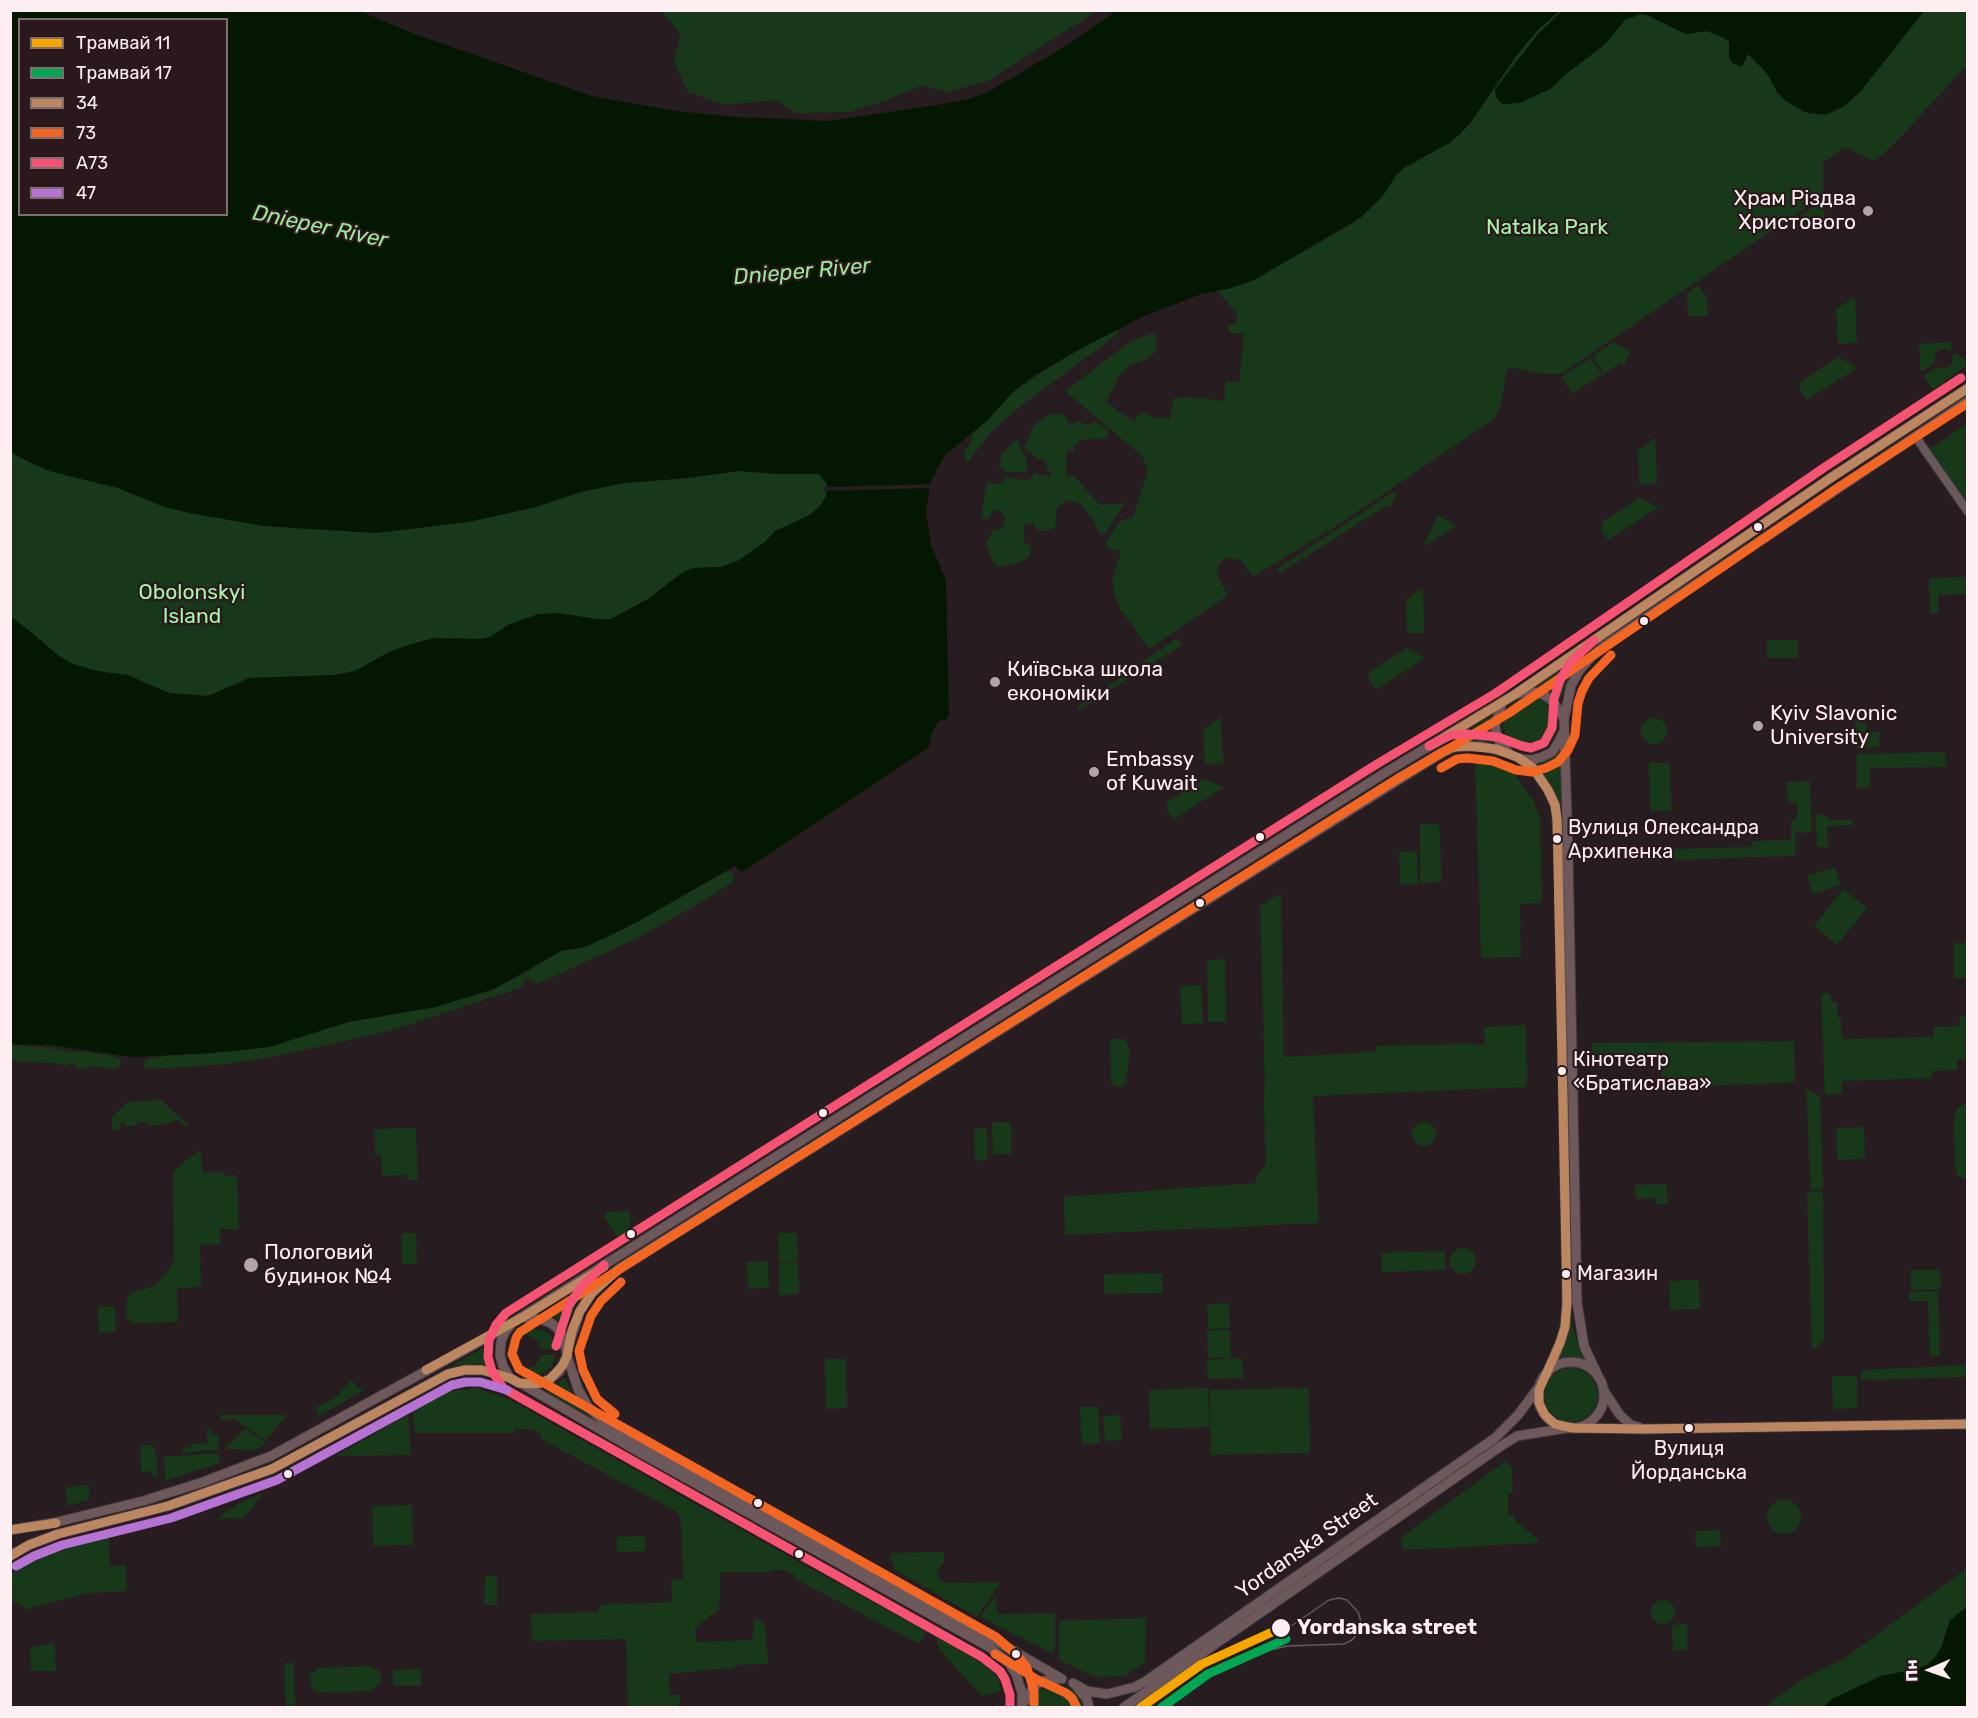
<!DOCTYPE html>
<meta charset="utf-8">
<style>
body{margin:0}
#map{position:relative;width:1978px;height:1718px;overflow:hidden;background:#271c1f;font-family:Rubik,sans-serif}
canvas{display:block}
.frame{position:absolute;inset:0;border:12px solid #fdeff1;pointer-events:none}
.legend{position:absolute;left:18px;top:18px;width:210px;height:198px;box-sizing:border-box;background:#2b181c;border:2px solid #7f6e71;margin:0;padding:8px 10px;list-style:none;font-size:18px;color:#fdeff1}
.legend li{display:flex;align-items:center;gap:12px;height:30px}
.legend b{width:30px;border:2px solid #7f6e71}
.north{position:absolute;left:1900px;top:1640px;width:60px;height:60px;-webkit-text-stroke:4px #2b181c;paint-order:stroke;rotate:268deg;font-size:16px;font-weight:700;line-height:24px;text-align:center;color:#fdeff1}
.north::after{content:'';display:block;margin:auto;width:21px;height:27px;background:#fdeff1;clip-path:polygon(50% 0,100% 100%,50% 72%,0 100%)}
</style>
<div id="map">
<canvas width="1978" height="1718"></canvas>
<div class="frame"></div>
<ul class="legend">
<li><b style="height:8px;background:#f7a600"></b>Трамвай 11</li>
<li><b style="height:8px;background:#00a651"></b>Трамвай 17</li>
<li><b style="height:8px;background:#bb8660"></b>34</li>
<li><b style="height:8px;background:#f26522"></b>73</li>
<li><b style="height:8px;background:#f65372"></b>А73</li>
<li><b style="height:8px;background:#b673d3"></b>47</li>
</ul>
<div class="north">Пн</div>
</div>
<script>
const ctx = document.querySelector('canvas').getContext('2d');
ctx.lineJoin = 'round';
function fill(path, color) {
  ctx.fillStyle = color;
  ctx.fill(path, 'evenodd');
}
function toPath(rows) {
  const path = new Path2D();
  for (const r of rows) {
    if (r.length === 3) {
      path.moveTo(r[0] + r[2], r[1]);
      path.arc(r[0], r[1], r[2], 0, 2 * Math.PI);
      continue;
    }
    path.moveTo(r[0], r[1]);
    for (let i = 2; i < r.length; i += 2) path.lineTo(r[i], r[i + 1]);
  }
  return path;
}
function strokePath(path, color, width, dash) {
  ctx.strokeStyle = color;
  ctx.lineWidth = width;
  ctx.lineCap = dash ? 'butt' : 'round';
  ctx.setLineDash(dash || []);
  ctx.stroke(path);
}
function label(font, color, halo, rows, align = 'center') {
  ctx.font = font + ' Rubik,sans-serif';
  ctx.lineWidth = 4.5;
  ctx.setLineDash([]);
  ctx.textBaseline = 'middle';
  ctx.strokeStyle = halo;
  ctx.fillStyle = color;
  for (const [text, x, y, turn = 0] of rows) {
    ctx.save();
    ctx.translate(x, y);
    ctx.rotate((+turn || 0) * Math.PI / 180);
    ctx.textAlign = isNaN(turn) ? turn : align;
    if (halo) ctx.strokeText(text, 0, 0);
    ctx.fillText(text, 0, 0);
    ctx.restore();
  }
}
const green = toPath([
 [662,11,1097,11,988,81,946,92,922,85,888,100,850,112,797,113,775,100,725,105,688,92,674,62,680,34],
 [1547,11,1562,11,1538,34,1496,89,1495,92,1501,103,1505,104,1519,103,1550,89,1566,74,1604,45,1625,20,1640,14,1646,15,1686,34,1707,31,1726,39,1745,62,1748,54,1756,61,1772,80,1777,92,1786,101,1810,114,1831,113,1852,100,1860,92,1924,11,1967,11,1967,65,1897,141,1875,161,1845,148,1823,162,1823,196,1561,374,1543,374,1517,369,1512,366,1505,372,1506,375,1500,408,1493,420,1336,526,1253,577,1240,560,1231,558,1223,560,1218,566,1217,576,1228,595,1149,649,1120,609,1114,593,1113,577,1121,552,1108,548,1106,545,1107,540,1119,522,1133,517,1148,470,1142,456,1065,391,1131,341,1153,333,1156,337,1157,346,1155,352,1148,359,1131,365,1120,374,1106,402,1135,423,1136,416,1143,412,1155,418,1165,417,1169,421,1174,398,1191,397,1224,401,1226,381,1239,382,1244,334,1231,333,1227,327,1236,322,1237,314,1217,290,1231,288,1254,280,1345,228,1360,218,1382,197,1397,174,1404,168,1449,143,1461,133,1471,122,1516,56,1536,32],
 [1825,199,1824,219,1808,230,1800,216],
 [1698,285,1707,298,1708,316,1688,316,1687,293],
 [1855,297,1857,343,1838,344,1836,309],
 [1117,328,1118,334,1021,406,994,429,967,463,964,458,966,450,972,440,972,434,1013,392,1051,366],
 [1613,342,1631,351,1624,365,1620,363,1604,374,1593,356],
 [1952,342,1951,352,1946,349,1939,350,1935,355,1934,363,1924,371,1920,369,1919,344],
 [1956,353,1967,361,1967,365,1933,390,1924,377,1926,374,1938,367,1944,368,1950,366,1953,362,1953,355],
 [1839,357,1857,368,1807,400,1800,390,1800,382],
 [1591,358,1602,375,1572,394,1561,377],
 [1052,413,1064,415,1070,425,1079,421,1088,426,1093,422,1097,422,1108,431,1108,438,1081,440,1074,446,1074,451,1066,451,1066,475,1074,476,1100,505,1125,503,1106,533,1099,534,1094,521,1080,504,1067,500,1057,508,1055,528,1047,531,1038,530,1035,528,1033,523,1023,525,1025,544,1032,545,1029,557,1018,563,999,567,993,562,986,543,993,530,1003,528,1005,518,1000,510,993,511,988,520,981,518,987,483,1000,484,1007,477,1025,480,1031,478,1035,473,1049,476,1051,474,1047,468,1046,461,1038,459,1024,447,1034,425],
 [1967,424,1967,502,1930,449],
 [1655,438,1657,483,1639,484,1638,450],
 [1016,440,1019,442,1021,452,1027,458,1026,462,1028,470,1026,472,1006,472,998,466,1001,464,1001,455,1013,442],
 [10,452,25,460,69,476,118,488,190,513,264,526,375,533,468,522,536,507,581,492,624,483,688,478,739,471,780,474,820,474,827,484,826,496,821,505,810,515,775,531,765,542,737,561,721,567,693,568,683,572,648,599,611,619,508,625,490,637,480,639,434,638,389,652,355,671,335,675,249,678,215,694,201,696,169,693,73,664,59,656,27,629,11,617],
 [1393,492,1397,495,1390,508,1386,506,1280,573,1277,569],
 [1640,498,1659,507,1608,540,1601,530,1602,522],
 [1438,515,1452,523,1455,527,1423,547],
 [1967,577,1967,594,1938,595,1938,613,1930,614,1929,578],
 [1423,588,1424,633,1407,633,1406,599],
 [1177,638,1182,645,1079,710,1077,707],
 [1767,640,1798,640,1798,658,1767,658],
 [1407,648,1425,658,1376,690,1369,680,1369,672],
 [1593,650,1577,666,1561,698,1547,689,1536,686],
 [1530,724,27],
 [1855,713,1862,713,1862,723,1866,723,1866,732,1879,732,1879,747,1856,748],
 [1492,715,1491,734,1496,743,1465,741,1449,744],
 [1221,717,1223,763,1205,764,1203,730],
 [1654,731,13],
 [1561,748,1562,807,1552,787,1534,763,1542,762,1550,758],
 [1945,752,1946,767,1870,768,1870,787,1857,788,1857,754],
 [1475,760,1498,763,1513,772,1534,801,1540,820,1542,903,1520,904,1521,957,1481,958],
 [1649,763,1670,763,1671,811,1650,811],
 [1204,779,1224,787,1173,820,1167,810,1167,802],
 [1810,781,1812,832,1795,833,1796,856,1638,861,1638,850,1752,847,1752,841,1791,840,1791,820,1797,819,1797,803,1788,802,1787,782],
 [1816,814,1822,814,1831,820,1853,820,1853,825,1827,826,1828,847,1817,847],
 [1420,824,1439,824,1442,882,1420,883],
 [1417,851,1418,884,1400,885,1399,852],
 [1835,867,1841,885,1813,894,1807,876],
 [730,871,734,876,733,882,705,900,636,939,537,984,524,977,524,985,520,988,393,1030,273,1057,220,1065,147,1069,144,1067,145,1061,148,1059,164,1056,246,1050,269,1047,348,1022,396,1014,473,996,494,989,521,975,561,951,582,948,620,931,725,872],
 [1843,889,1867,908,1837,945,1814,926],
 [1281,893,1284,1057,1375,1052,1376,1046,1485,1044,1484,1027,1526,1025,1527,1087,1313,1096,1319,1223,1065,1235,1064,1197,1255,1183,1255,1181,1266,1163,1264,1099,1265,1083,1260,906],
 [1954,943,1967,943,1967,978,1954,978],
 [1225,959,1226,1022,1208,1022,1207,960],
 [1201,985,1203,1023,1182,1024,1180,986],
 [1830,993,1831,1002,1837,1002,1838,1018,1841,1019,1842,1039,1934,1037,1934,1027,1959,1026,1960,1016,1967,1016,1967,1059,1957,1059,1957,1070,1932,1071,1932,1078,1842,1081,1842,1094,1825,1095,1821,994],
 [1112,1039,1125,1039,1130,1050,1127,1077,1124,1086,1119,1087,1111,1084,1110,1042],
 [1794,1041,1795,1082,1662,1088,1660,1056,1592,1058,1592,1043],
 [11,1045,42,1047,74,1052,82,1051,117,1057,120,1059,121,1064,118,1068,114,1069,91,1066,82,1070,76,1068,73,1063,66,1066,55,1063,20,1062,11,1060],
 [1806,1089,1820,1097,1823,1189,1811,1190],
 [161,1100,189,1125,187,1128,177,1120,168,1124,161,1122,161,1125,149,1125,148,1122,137,1122,137,1126,125,1126,125,1122,121,1122,121,1125,119,1125,119,1130,112,1130,112,1118,127,1102],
 [1967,1103,1968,1103,1967,1180,1958,1176,1955,1167,1954,1118,1957,1109,1960,1106],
 [992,1122,1011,1122,1012,1154,993,1154],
 [1424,1134,12],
 [1864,1127,1865,1159,1837,1160,1836,1128],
 [416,1128,418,1180,408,1180,407,1175,382,1176,381,1155,375,1155,374,1129],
 [974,1128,987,1128,988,1160,975,1161],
 [198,1151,201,1151,202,1173,223,1172,224,1176,237,1175,239,1229,220,1229,221,1244,200,1245,201,1287,177,1288,178,1322,133,1323,126,1317,127,1298,131,1293,154,1286,166,1273,174,1260,173,1172,176,1169],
 [1667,1184,1668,1204,1656,1204,1655,1198,1636,1199,1635,1185],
 [1823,1191,1824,1340,1812,1351,1807,1192],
 [630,1211,630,1229,623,1236,617,1236,604,1217,607,1212],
 [401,1233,416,1233,417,1264,402,1264],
 [797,1233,798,1261,779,1262,778,1233],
 [1463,1261,13],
 [1445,1251,1446,1270,1382,1272,1382,1253],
 [768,1261,769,1288,748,1289,747,1262],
 [798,1262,799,1294,779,1295,779,1263],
 [1911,1270,1940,1270,1941,1289,1911,1290],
 [1162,1273,1163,1293,1104,1294,1104,1274],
 [598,1277,578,1301,565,1327,553,1316,543,1312],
 [1699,1280,1700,1309,1670,1310,1669,1281],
 [1938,1291,1940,1356,1930,1356,1928,1301,1909,1301,1909,1292],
 [1229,1303,1230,1328,1208,1329,1207,1304],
 [115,1306,116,1332,99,1333,98,1307],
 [1571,1318,1574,1333,1584,1360,1570,1356,1556,1361],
 [528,1328,543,1331,549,1335,554,1342,555,1349,542,1350,538,1342,534,1338,522,1334,521,1331],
 [1207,1330,1230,1330,1231,1358,1208,1358],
 [492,1343,490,1355,493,1366,474,1364,448,1368],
 [556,1354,552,1366,546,1371,537,1376,521,1374,524,1369,535,1366,541,1355],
 [1242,1358,1243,1378,1208,1379,1207,1360],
 [825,1359,846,1359,847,1408,826,1409],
 [1967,1365,1967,1377,1861,1380,1861,1370],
 [1571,1395,27],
 [1832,1376,1857,1376,1857,1408,1833,1409],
 [565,1377,573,1395,589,1416,545,1392,557,1385],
 [351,1380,363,1391,319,1416,315,1408,336,1397],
 [476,1388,507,1398,788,1556,926,1631,919,1644,794,1578,795,1575,786,1570,771,1570,771,1572,721,1572,719,1609,695,1628,696,1642,753,1640,754,1618,763,1622,765,1627,768,1664,736,1665,732,1668,669,1674,670,1695,680,1695,679,1707,628,1707,626,1639,532,1641,531,1614,597,1612,601,1605,672,1602,671,1580,683,1579,681,1518,677,1512,541,1439,542,1435,531,1429,514,1429,514,1433,415,1433,412,1409,450,1391],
 [1208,1388,1210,1427,1150,1429,1149,1390],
 [1309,1388,1310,1453,1211,1455,1210,1390],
 [1080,1407,1098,1407,1100,1443,1082,1444],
 [408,1414,411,1455,336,1456],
 [221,1415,287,1415,269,1437,265,1440,234,1419,221,1420],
 [1120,1415,1122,1440,1105,1441,1103,1416],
 [210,1429,212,1435,218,1434,219,1436,219,1441,216,1444,219,1445,219,1449,183,1453,183,1448,191,1447,191,1444,207,1443,207,1430],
 [245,1429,264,1441,265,1445,254,1450,224,1449],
 [153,1445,156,1453,158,1475,157,1477,153,1477,152,1471,141,1472,140,1446],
 [219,1453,220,1463,165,1481,164,1457],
 [1507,1460,1512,1469,1513,1493,1508,1494,1508,1515,1514,1515,1514,1519,1537,1539,1538,1543,1404,1550,1400,1538],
 [89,1485,89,1500,67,1506,66,1487],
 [264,1493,243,1518,217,1519,239,1503],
 [1784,1517,17],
 [412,1505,413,1545,373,1546,372,1506],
 [1720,1530,1721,1546,1696,1547,1695,1531],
 [109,1536,110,1566,126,1565,127,1591,88,1593,27,1609,11,1600,11,1573,25,1563,55,1548],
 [645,1536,646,1551,624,1552,623,1550,623,1552,617,1552,617,1537],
 [944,1552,944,1562,937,1572,939,1579,945,1583,1001,1582,977,1617,895,1570,891,1559,891,1553],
 [1967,1568,1967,1607,1950,1620,1941,1648,1936,1656,1927,1665,1912,1670,1881,1676,1832,1699,1824,1707,1763,1708,1803,1679,1845,1658],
 [485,1576,497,1576,497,1605,484,1605],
 [996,1595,997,1614,1055,1613,1055,1649,1052,1653,980,1617],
 [1663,1612,12],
 [1146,1618,1145,1663,1124,1676,1096,1677,1059,1660,1059,1621],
 [1687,1624,1687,1650,1673,1651,1672,1625],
 [936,1636,990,1668,998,1678,1001,1691,983,1696,980,1694,939,1649],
 [54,1643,56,1671,31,1671,30,1648],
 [284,1663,294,1663,295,1707,286,1707],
 [369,1666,378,1670,382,1678,378,1686,370,1691,319,1692,314,1691,311,1686,310,1675,318,1668],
 [421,1669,421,1686,393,1686,393,1670],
 [1052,1685,1067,1687,1074,1691,1079,1697,1083,1707,1030,1707,1037,1693]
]);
const water = toPath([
 [11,11,360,11,412,33,592,96,676,111,735,117,829,121,944,104,969,99,990,91,1069,44,1116,11,1559,11,1536,32,1516,56,1471,122,1461,133,1449,143,1404,168,1397,174,1382,197,1360,218,1254,280,1231,288,1201,294,1142,317,1073,353,1032,377,1013,392,987,421,945,455,932,479,929,490,926,513,931,545,946,580,949,715,947,719,938,722,932,733,929,747,744,871,740,871,735,866,733,867,639,921,588,946,561,951,494,989,436,1007,348,1022,269,1047,213,1053,132,1057,51,1045,11,1044,11,617,27,629,59,656,73,664,97,671,128,675,169,693,208,696,249,678,335,675,355,671,389,652,411,644,434,638,480,639,490,637,508,625,538,614,558,613,597,619,611,619,648,599,683,572,693,568,721,567,738,561,765,542,775,531,810,515,821,505,826,496,827,484,819,474,780,474,739,471,688,478,624,483,581,492,536,507,468,522,375,533,264,526,190,513,164,507,118,488,49,471,25,460,10,451],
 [20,20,226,20,226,214,20,214],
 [1562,11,1562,10,1924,11,1860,92,1843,107,1825,115,1804,112,1786,101,1777,92,1767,73,1748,54,1742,67,1732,63,1729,57,1729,42,1726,39,1707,31,1686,34,1647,15,1641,14,1625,20,1604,45,1566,74,1550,89,1519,103,1505,104,1501,103,1496,97,1495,89,1538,34],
 [1967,1607,1967,1707,1824,1707,1832,1699,1881,1676,1912,1670,1927,1665,1936,1656,1941,1648,1950,1620]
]);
const pier = toPath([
 [934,484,933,488,824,491,824,487]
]);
const minor = toPath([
 [1915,436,1968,512]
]);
const major = toPath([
 [1519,692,1832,477,1968,388],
 [1502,703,1495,725,1497,736,1501,745,1508,752],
 [1564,719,1571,686,1579,671,1591,657,1604,646,1968,401],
 [1519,758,1533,768,1548,790,1555,805,1557,819,1559,852,1567,1302,1565,1327,1560,1343,1547,1374],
 [1520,759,1532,760,1542,757,1552,752,1558,743,1563,733],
 [567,1350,580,1311,592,1293,605,1280,619,1269,1443,752,1454,747,1481,746,1509,753],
 [567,1356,578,1389,588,1407,602,1420,645,1446,972,1627,1062,1679],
 [1571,1395,33],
 [510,1378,503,1366,500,1355,501,1342,505,1332,512,1323,1383,774,1514,695,1525,692,1535,692,1544,695,1553,701,1564,719,1568,851,1577,1302,1584,1346,1599,1378],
 [522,1384,641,1453,989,1647,1009,1663,1016,1674,1022,1693,1022,1708],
 [1604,1391,1620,1415,1631,1425,1639,1427],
 [1573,1428,1644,1429,1968,1424],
 [10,1530,53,1523,143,1501,203,1482,271,1456,508,1326],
 [10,1556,29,1545,58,1534,168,1506,272,1469,448,1374,465,1370,482,1370,510,1378,519,1383,530,1384,541,1383,550,1379,559,1372,567,1356,564,1337,557,1328,551,1323,543,1320,523,1317],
 [1073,1683,1087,1691,1107,1694,1135,1687,1146,1681,1495,1438,1518,1415,1541,1384],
 [1077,1687,1087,1699,1089,1708],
 [1024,1702,1032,1689,1040,1682,1051,1679,1060,1679],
 [1123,1708,1501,1446,1517,1436,1567,1428]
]);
const tram = toPath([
 [1256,1639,1281,1633,1329,1600,1339,1598,1347,1600,1358,1612,1361,1622,1358,1633,1352,1640,1344,1644,1287,1646,1262,1652]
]);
const bus1 = toPath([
 [1430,746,1514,695,1832,477,1968,388],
 [426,1370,523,1317,604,1267],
 [10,1530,56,1523],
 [10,1556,29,1545,58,1534,168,1506,272,1469,448,1374,465,1370,482,1370,510,1378,519,1383,530,1384,541,1383,550,1379,563,1365,567,1356,572,1330,580,1311,592,1293,619,1269,1397,779,1443,752,1454,747,1467,746,1496,749,1519,758,1533,768,1548,790,1555,805,1557,819,1567,1302,1565,1327,1560,1343,1539,1390,1539,1403,1545,1415,1555,1424,1573,1428,1644,1429,1968,1424]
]);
const bus2 = toPath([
 [1441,768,1457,759,1467,758,1493,761,1516,770,1532,772,1546,768,1558,762,1568,750,1575,735,1578,703,1582,691,1589,678,1611,655],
 [615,1414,597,1399,583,1370,579,1351,591,1316,601,1301,621,1282],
 [995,1654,1038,1680,1066,1693,1072,1698,1077,1708],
 [1034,1708,1034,1691,1027,1668,1017,1655,996,1637,519,1369,512,1354,516,1338,520,1332,1389,784,1509,713,1839,487,1968,403]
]);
const bus3 = toPath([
 [1429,746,1451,735,1467,734,1498,737,1522,746,1531,748,1544,743,1552,728,1554,699,1560,680,1570,663,1594,640],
 [556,1346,569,1305,583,1285,604,1265],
 [1010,1708,1010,1695,1005,1679,1000,1671,982,1657,503,1388,492,1371,488,1357,489,1340,496,1325,506,1313,1377,764,1496,693,1825,467,1961,378]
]);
const bus4 = toPath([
 [16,1566,34,1556,62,1545,171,1518,277,1480,452,1385,466,1382,480,1382,507,1390]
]);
const tram1 = toPath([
 [1140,1708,1202,1664,1281,1628]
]);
const tram2 = toPath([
 [1161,1708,1208,1674,1286,1639]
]);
const markers = [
 [1868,211,6,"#b2a5a8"],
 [1758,527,5,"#fdeff1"],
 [1644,621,5,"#fdeff1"],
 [995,682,6,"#b2a5a8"],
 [1758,726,6,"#b2a5a8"],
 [1094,772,6,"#b2a5a8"],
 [1260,837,5,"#fdeff1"],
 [1557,839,5,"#fdeff1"],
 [1200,903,5,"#fdeff1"],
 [1562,1071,5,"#fdeff1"],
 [823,1113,5,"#fdeff1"],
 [631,1234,5,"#fdeff1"],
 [251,1265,8,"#b2a5a8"],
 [1566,1274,5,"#fdeff1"],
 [1689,1428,5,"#fdeff1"],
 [288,1474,5,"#fdeff1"],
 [758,1503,5,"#fdeff1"],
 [799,1554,5,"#fdeff1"],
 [1281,1628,10,"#fdeff1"],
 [1016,1654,5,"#fdeff1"]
];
const busNames = [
 ["Вулиця Олександра",1568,828],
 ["Архипенка",1568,852],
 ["Кінотеатр",1573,1060],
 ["«Братислава»",1573,1084],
 ["Магазин",1577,1274],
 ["Вулиця",1689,1449,"center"],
 ["Йорданська",1689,1473,"center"]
];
const poiNames = [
 ["Храм Різдва",1856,199,"right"],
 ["Христового",1856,223,"right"],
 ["Київська школа",1007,670],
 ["економіки",1007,694],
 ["Kyiv Slavonic",1770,714],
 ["University",1770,738],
 ["Embassy",1106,760],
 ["of Kuwait",1106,784],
 ["Пологовий",264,1253],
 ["будинок №4",264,1277]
];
const parkNames = [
 ["Natalka Park",1547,228],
 ["Obolonskyi",192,593],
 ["Island",192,617]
];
const streetNames = [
 ["Yordanska Street",1307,1546,-35]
];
const stopNames = [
 ["Yordanska street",1297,1628]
];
const waterNames = [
 ["Dnieper River",320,227,12],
 ["Dnieper River",802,272,-5]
];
fill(green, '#18381a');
fill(water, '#041703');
fill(pier, '#271c1f');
strokePath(minor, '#403639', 10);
strokePath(major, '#403639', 11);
strokePath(minor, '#69585b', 8);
strokePath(major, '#6d585c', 9);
strokePath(tram, '#63585a', 1.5);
strokePath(bus1, '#bb8660', 9);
strokePath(bus2, '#f26522', 9);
strokePath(bus3, '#f65372', 9);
strokePath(bus4, '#b673d3', 9);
strokePath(tram1, '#f7a600', 9);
strokePath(tram2, '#00a651', 9);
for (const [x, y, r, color] of markers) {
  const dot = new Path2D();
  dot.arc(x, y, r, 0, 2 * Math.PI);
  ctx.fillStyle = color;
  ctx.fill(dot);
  strokePath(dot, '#2b181c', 2);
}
label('20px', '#fdeff1', '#2b181c', busNames, 'left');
label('21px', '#fdeff1', '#2b181c', poiNames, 'left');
label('21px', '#a6f7a7', '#2b181c', parkNames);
label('21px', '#fdeff1', '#2b181c', streetNames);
label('bold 21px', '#fdeff1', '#2b181c', stopNames, 'left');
label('italic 22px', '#98e99a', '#2b181c', waterNames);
</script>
